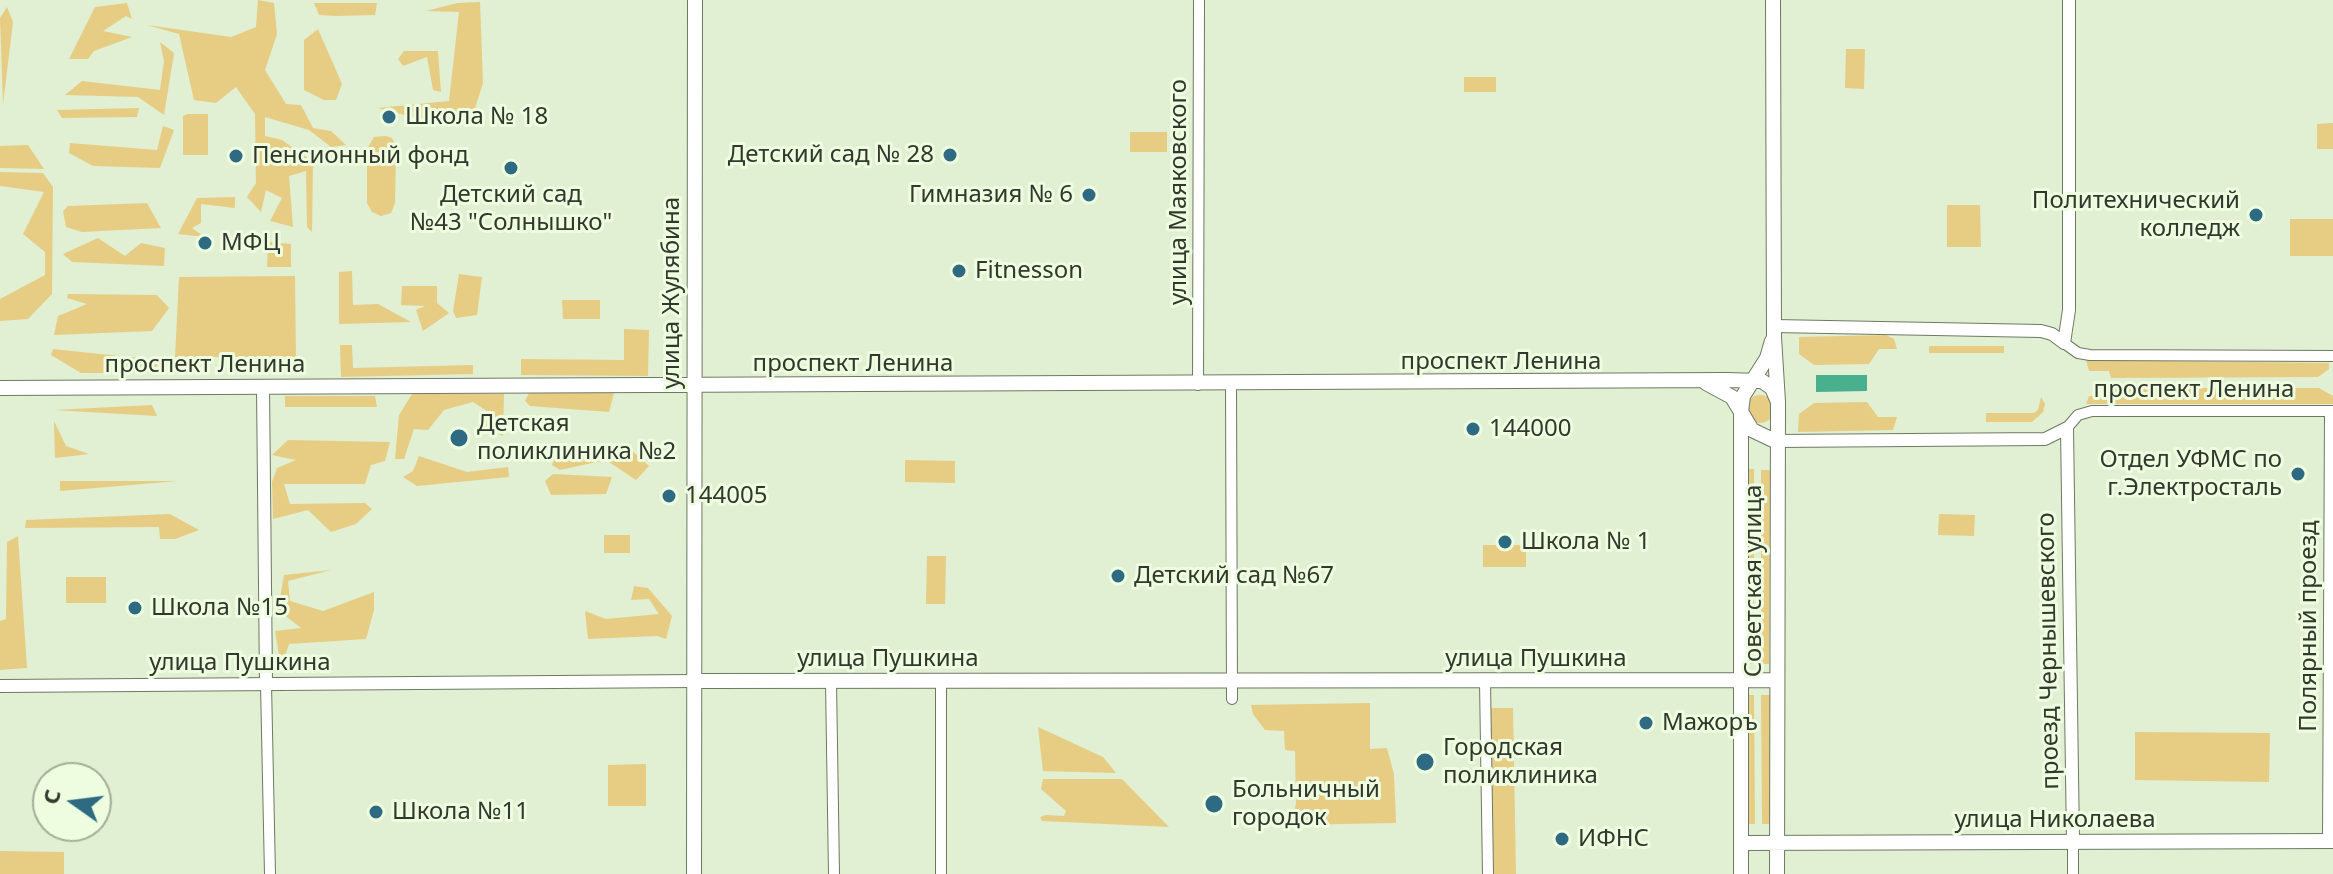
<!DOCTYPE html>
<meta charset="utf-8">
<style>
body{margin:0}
#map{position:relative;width:2333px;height:874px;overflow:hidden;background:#e1efd3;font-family:"Noto Sans",sans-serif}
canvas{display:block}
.north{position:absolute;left:32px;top:762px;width:80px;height:80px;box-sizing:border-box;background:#eefde0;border:2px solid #a3ae98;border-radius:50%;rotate:284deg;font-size:22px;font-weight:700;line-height:32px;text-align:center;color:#32382d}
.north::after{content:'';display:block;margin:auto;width:28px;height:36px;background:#2e6b82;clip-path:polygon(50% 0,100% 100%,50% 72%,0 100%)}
</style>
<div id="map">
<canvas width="2333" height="874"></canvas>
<div class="north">С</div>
</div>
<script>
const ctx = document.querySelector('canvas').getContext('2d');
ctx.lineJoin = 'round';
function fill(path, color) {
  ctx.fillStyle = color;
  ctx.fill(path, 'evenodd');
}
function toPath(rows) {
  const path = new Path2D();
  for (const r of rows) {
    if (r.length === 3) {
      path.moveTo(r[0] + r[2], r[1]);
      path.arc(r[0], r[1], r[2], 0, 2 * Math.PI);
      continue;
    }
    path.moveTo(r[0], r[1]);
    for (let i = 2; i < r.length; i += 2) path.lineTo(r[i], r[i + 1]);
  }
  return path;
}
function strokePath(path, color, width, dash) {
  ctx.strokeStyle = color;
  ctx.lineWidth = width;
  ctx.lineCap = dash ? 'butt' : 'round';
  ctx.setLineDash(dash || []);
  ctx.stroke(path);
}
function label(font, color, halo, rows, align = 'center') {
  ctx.font = font + ' "Noto Sans",sans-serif';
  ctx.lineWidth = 6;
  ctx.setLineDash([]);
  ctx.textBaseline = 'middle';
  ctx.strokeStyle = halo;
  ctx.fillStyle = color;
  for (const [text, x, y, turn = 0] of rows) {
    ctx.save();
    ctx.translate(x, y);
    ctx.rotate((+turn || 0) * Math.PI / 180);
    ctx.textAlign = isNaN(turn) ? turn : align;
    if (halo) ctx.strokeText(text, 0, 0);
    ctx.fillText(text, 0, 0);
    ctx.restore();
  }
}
const green = toPath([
 [258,0,274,3,277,34,265,70,286,104,301,105,313,128,331,131,346,145,331,147,309,130,265,117,265,136,282,140,313,162,312,232,307,227,306,171,289,176,293,227,270,221,282,198,266,190,261,212,247,197,256,183,255,114,236,87,216,103,194,100,179,34,147,25,231,37,256,27],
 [480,2,483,83,470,124,454,114,420,119,378,108,449,101,459,12,426,11,457,3],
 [127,3,132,19,126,16,103,31,132,37,94,51,88,59,69,59,95,7],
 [314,3,377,3,375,15,336,16,319,15],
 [7,7,13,22,3,104,0,18],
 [318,29,342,84,336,100,324,100,304,90,304,40],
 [160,42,174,53,164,115,138,97,65,95,82,81,160,90,164,61],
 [1846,49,1865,49,1864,89,1845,88],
 [404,51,438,51,441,92,433,90,427,57,403,66,398,59],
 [1464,77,1496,77,1496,92,1464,92],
 [139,108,137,117,62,118,57,110],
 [188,114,208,114,208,155,183,155,183,116],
 [2333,123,2333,149,2317,149,2317,124],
 [163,126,174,130,160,168,93,166,69,153,70,143,157,150],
 [1130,132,1167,132,1167,152,1130,152],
 [386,136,392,138,396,147,395,203,391,213,381,216,372,212,367,203,367,149,374,137],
 [28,145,44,169,0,168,0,146],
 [0,172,43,173,53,187,52,294,28,319,0,321,0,299,45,275,45,252,23,234,44,192,0,186],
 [235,197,235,208,201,204,201,223,192,228,205,237,178,234,197,198],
 [147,203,161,228,82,232,66,227,63,211,68,206],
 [1947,205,1980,205,1981,247,1947,247],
 [2290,219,2333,219,2333,256,2290,256],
 [98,238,125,256,141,243,165,248,164,266,72,262,63,254],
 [268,242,291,244,291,267,267,267],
 [352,271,353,305,378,304,411,322,339,324,339,272],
 [459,274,482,277,477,315,456,318,453,311],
 [295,276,296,357,175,357,179,277],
 [402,286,437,286,437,303,449,313,423,331,416,310,425,306,401,305],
 [68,294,157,295,169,308,152,331,54,335,58,316,87,304,67,298],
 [562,300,600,300,600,319,563,319],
 [624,329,649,330,648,376,521,375,521,359,624,360],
 [1886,335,1894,339,1897,349,1879,349,1869,364,1814,365,1799,354,1799,337],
 [340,345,352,345,353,368,473,365,473,374,341,377],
 [1929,346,2004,346,2004,353,1929,353],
 [53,349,148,359,158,365,148,373,81,373,51,355],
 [2086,360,2329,363,2329,369,2318,377,2111,378,2109,371,2089,371],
 [2111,388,2319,388,2333,396,2333,404,2086,404,2089,396,2109,396],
 [530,391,614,393,609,412,530,406,525,401],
 [412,394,504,394,503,436,483,427,490,413,473,402,444,410,428,430,414,429,404,459,395,459,399,415],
 [1760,409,14],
 [285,396,375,396,377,407,285,407],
 [2041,397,2045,404,2043,412,2032,422,1986,422,1986,413,2034,413,2038,410],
 [1867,402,1878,417,1897,417,1893,430,1798,432,1799,414,1814,403],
 [152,405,157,416,54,410],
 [54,421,66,446,89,454,55,458],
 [288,440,390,442,385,461,371,465,365,484,284,484,290,504,365,503,372,509,356,524,331,532,308,510,273,519,272,482,277,468,296,460,272,455],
 [559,447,629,448,649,466,636,480,606,460,560,470,552,465],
 [419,456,467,472,508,467,509,477,417,486,403,477,413,471],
 [905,460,955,461,955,483,905,482],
 [1746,469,1754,469,1754,664,1745,664],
 [1761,470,1770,470,1769,664,1761,664],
 [553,474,612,477,606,494,551,495,545,481],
 [60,481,178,481,60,491],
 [170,514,199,530,175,539,160,539,159,527,25,528,26,520],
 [1939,514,1975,515,1974,536,1938,535],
 [630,535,630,553,604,553,604,535],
 [18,536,27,668,0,670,0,621,6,619,7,542],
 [1483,545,1526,545,1526,567,1483,567],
 [927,556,946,556,945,604,926,604],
 [331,570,288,581,290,601,323,611,374,592,374,610,366,639,289,644,281,668,275,631,301,628,278,610,284,575],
 [66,577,106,577,106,603,66,603],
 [634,586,648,588,672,616,666,639,657,636,588,639,585,611,606,619,659,614,649,599,631,600],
 [1745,695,1754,695,1755,824,1746,824],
 [1761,695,1770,695,1771,824,1762,824],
 [1370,703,1370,749,1387,748,1394,774,1396,823,1291,825,1296,803,1295,751,1285,750,1284,731,1265,730,1253,714,1251,705],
 [1489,708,1513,708,1516,874,1492,874],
 [1038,727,1103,757,1116,773,1043,771],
 [2135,732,2270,733,2269,782,2135,780],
 [646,764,646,806,608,806,608,765],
 [1043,779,1122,779,1169,827,1042,821,1040,817,1046,815,1064,816,1066,811,1041,789],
 [0,851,64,852,64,874,0,874]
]);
const water = toPath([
 [1816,375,1867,375,1867,391,1816,392]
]);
const minor = toPath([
 [2064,343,2078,353,2090,355,2333,356],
 [1198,385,1199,0],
 [1231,385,1232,699],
 [2067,428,2078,415,2092,411,2333,411],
 [941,680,941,874],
 [831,681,834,874],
 [1485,681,1488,874],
 [266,684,270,874],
 [2328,841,2330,411],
 [2073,842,2073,874]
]);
const tertiary = toPath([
 [1774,326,2041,331,2052,334,2064,343],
 [2064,343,2069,310,2069,0],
 [263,387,266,684],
 [1775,441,2045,439,2067,428,2073,842],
 [0,686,695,681]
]);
const secondary = toPath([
 [1773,0,1774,337,1778,402,1777,874],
 [1706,383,1732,397,1752,430,1775,441],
 [0,388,1726,380,1762,381,1772,388,1778,402],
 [695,681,1776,680],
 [1741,843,2333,841],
 [694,874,695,0],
 [1741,874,1741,412,1743,396,1767,358,1772,341]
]);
const markers = [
 [389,117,8,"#2e6b82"],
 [950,155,8,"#2e6b82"],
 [236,156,8,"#2e6b82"],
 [511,168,8,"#2e6b82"],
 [1089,195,8,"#2e6b82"],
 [2256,215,8,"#2e6b82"],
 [205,243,8,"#2e6b82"],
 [959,271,8,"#2e6b82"],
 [1473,429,8,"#2e6b82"],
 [459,438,10,"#2e6b82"],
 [2298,474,8,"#2e6b82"],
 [669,496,8,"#2e6b82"],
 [1505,542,8,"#2e6b82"],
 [1118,576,8,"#2e6b82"],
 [135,608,8,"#2e6b82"],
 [1646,723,8,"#2e6b82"],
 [1425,762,10,"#2e6b82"],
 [1214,804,10,"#2e6b82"],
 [376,812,8,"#2e6b82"],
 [1562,839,8,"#2e6b82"]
];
const poiNames = [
 ["Школа № 18",405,117],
 ["Детский сад № 28",934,155,"right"],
 ["Пенсионный фонд",252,156],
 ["Детский сад",511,195,"center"],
 ["№43 \"Солнышко\"",511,223,"center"],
 ["Гимназия № 6",1073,195,"right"],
 ["Политехнический",2240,201,"right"],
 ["колледж",2240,229,"right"],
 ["МФЦ",221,243],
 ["Fitnesson",975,271],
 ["Детская",477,424],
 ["поликлиника №2",477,452],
 ["144000",1489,429],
 ["Отдел УФМС по",2282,460,"right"],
 ["г.Электросталь",2282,488,"right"],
 ["144005",685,496],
 ["Школа № 1",1521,542],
 ["Детский сад №67",1134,576],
 ["Школа №15",151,608],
 ["Мажоръ",1662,723],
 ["Городская",1443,748],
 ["поликлиника",1443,776],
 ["Больничный",1232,790],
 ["городок",1232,818],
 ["Школа №11",392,812],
 ["ИФНС",1578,839]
];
const streetNames = [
 ["улица Маяковского",1179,192,-90],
 ["улица Жулябина",672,293,-90],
 ["проспект Ленина",1501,362],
 ["проспект Ленина",853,364],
 ["проспект Ленина",205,365],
 ["проспект Ленина",2194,390],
 ["Советская улица",1754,581,-90],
 ["Полярный проезд",2309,626,-90],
 ["проезд Чернышевского",2049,651,-91],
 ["улица Пушкина",888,659],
 ["улица Пушкина",1536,659],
 ["улица Пушкина",240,663],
 ["улица Николаева",2055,820]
];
fill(green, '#e6cd83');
fill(water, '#48b08d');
strokePath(minor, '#6d7a61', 12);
strokePath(tertiary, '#6d7a61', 14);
strokePath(secondary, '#6d7a61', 16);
strokePath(minor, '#fff', 10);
strokePath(tertiary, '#fff', 12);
strokePath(secondary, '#fff', 14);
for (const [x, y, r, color] of markers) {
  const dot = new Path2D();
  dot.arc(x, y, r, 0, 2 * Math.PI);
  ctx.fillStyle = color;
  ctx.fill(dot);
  strokePath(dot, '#eefde0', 3);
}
label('24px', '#32382d', '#eefde0', poiNames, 'left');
label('24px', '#32382d', '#eefde0', streetNames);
</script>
